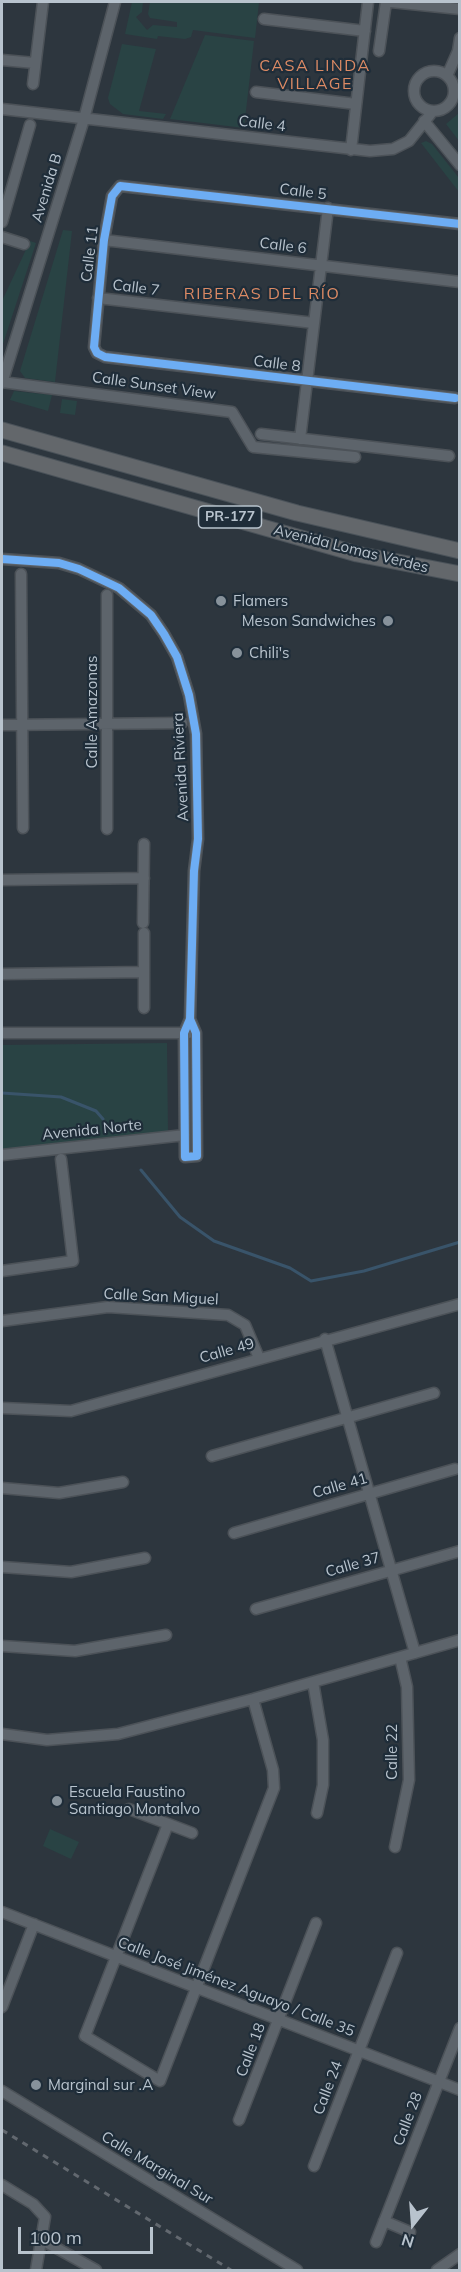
<!DOCTYPE html>
<meta charset="utf-8">
<style>
body{margin:0}
#map{position:relative;width:461px;height:2272px;overflow:hidden;background:#2d363e;font-family:Mulish,sans-serif}
canvas{display:block}
.frame{position:absolute;inset:0;border:3px solid #b8c3cd;pointer-events:none}
.north{position:absolute;left:383px;top:2194px;width:60px;height:60px;-webkit-text-stroke:4px #1f2d39;paint-order:stroke;rotate:197deg;font-size:16px;font-weight:700;line-height:24px;text-align:center;color:#b8c3cd}
.north::after{content:'';display:block;margin:auto;width:21px;height:27px;background:#b8c3cd;clip-path:polygon(50% 0,100% 100%,50% 72%,0 100%)}
.scale{position:absolute;left:18px;top:2227px;width:135px;height:27px;box-sizing:border-box;border:3px solid #b8c3cd;border-top:0;padding-left:8px;font-size:18px;line-height:21px;white-space:nowrap;color:#b8c3cd;-webkit-text-stroke:4px #1f2d39;paint-order:stroke}
</style>
<div id="map">
<canvas width="461" height="2272"></canvas>
<div class="frame"></div>
<div class="north">N</div>
<div class="scale">100 m</div>
</div>
<script>
const ctx = document.querySelector('canvas').getContext('2d');
ctx.lineJoin = 'round';
function fill(path, color) {
  ctx.fillStyle = color;
  ctx.fill(path, 'evenodd');
}
function toPath(rows) {
  const path = new Path2D();
  for (const r of rows) {
    if (r.length === 3) {
      path.moveTo(r[0] + r[2], r[1]);
      path.arc(r[0], r[1], r[2], 0, 2 * Math.PI);
      continue;
    }
    path.moveTo(r[0], r[1]);
    for (let i = 2; i < r.length; i += 2) path.lineTo(r[i], r[i + 1]);
  }
  return path;
}
function strokePath(path, color, width, dash) {
  ctx.strokeStyle = color;
  ctx.lineWidth = width;
  ctx.lineCap = dash ? 'butt' : 'round';
  ctx.setLineDash(dash || []);
  ctx.stroke(path);
}
function label(font, color, halo, rows, align = 'center') {
  ctx.font = font + ' Mulish,sans-serif';
  ctx.lineWidth = 4.5;
  ctx.setLineDash([]);
  ctx.textBaseline = 'middle';
  ctx.strokeStyle = halo;
  ctx.fillStyle = color;
  for (const [text, x, y, turn = 0] of rows) {
    ctx.save();
    ctx.translate(x, y);
    ctx.rotate((+turn || 0) * Math.PI / 180);
    ctx.textAlign = isNaN(turn) ? turn : align;
    if (halo) ctx.strokeText(text, 0, 0);
    ctx.fillText(text, 0, 0);
    ctx.restore();
  }
}
const green = toPath([
 [132,2,143,2,142,12,136,17,147,30,153,25,177,27,177,22,150,18,148,14,150,2,259,2,255,38,193,30,191,37,185,39,158,36,157,39,125,34],
 [205,35,254,41,244,128,170,119],
 [122,44,156,49,139,111,166,114,163,119,123,114,110,104,108,98],
 [459,113,459,141,446,124],
 [426,141,432,144,459,178,459,192,421,143],
 [63,230,72,231,55,382,25,378,20,371],
 [30,241,36,243,2,347,2,301],
 [14,391,52,395,48,411,10,400],
 [62,399,77,401,75,415,60,413],
 [167,1043,168,1133,2,1151,2,1045],
 [50,1829,79,1842,71,1859,43,1846]
]);
const stream = toPath([
 [2,1093,61,1097,96,1111,103,1119],
 [141,1170,180,1217,214,1241,290,1268,311,1281,364,1271,460,1242]
]);
const minor = toPath([
 [391,2,460,9],
 [264,19,365,31],
 [379,51,386,2],
 [2,60,35,63],
 [434,91,20],
 [447,76,458,51,460,38],
 [33,84,43,2],
 [256,92,356,104],
 [2,109,370,151,393,149,409,141,433,111],
 [424,121,460,165],
 [351,150,368,2],
 [2,222,30,125],
 [2,237,24,244],
 [104,240,460,282],
 [98,298,314,323],
 [2,382,232,412,253,447,355,457],
 [2,383,84,119,115,2],
 [455,398,105,357,97,353,94,347,104,240,112,196,120,186,460,224],
 [261,434,449,456],
 [300,439,328,208],
 [2,559,59,563,79,569,119,588,151,615,164,634,177,657,189,695,196,734,198,839,194,871,190,1019,196,1033,197,1156,185,1157,184,1033,190,1019],
 [21,574,23,828],
 [2,725,182,723],
 [107,829,107,595],
 [2,880,144,878],
 [143,923,144,844],
 [144,933,144,1008],
 [2,974,144,972],
 [2,1033,189,1033],
 [2,1155,185,1135],
 [2,1271,73,1261,61,1159],
 [2,1321,108,1307,228,1315,245,1325,259,1358],
 [325,1339,415,1653],
 [2,1408,71,1411,460,1304],
 [212,1456,434,1393],
 [2,1488,59,1493,123,1482],
 [234,1533,455,1469],
 [2,1567,71,1572,145,1558],
 [256,1609,460,1551],
 [2,1646,75,1651,166,1635],
 [313,1682,323,1740,323,1785,317,1813],
 [2,1734,47,1740,118,1734,253,1699,460,1640],
 [129,1809,192,1833],
 [168,1824,85,2036,160,2081,274,1788,273,1770,253,1699],
 [395,1847,409,1780,407,1687,400,1657],
 [2,1912,460,2090],
 [2,2007,34,1924],
 [2,2091,297,2270],
 [239,2120,316,1923],
 [314,2166,397,1953],
 [2,2185,33,2204,45,2217,36,2270],
 [384,2221,410,2232],
 [42,2240,96,2270],
 [376,2242,460,2028],
 [437,2270,460,2254]
]);
const highway = toPath([
 [2,430,297,513,460,551],
 [2,453,357,554,460,574]
]);
const rail = toPath([
 [2,2130,231,2270]
]);
const cycleway = toPath([
 [455,398,105,357,97,353,94,347,104,240,112,196,120,186,460,224],
 [2,559,59,563,79,569,119,588,151,615,164,634,177,657,189,695,196,734,198,839,194,871,190,1019,196,1033,197,1156,185,1157,184,1033,190,1019]
]);
const markers = [
 [221,601,6,"#87929b"],
 [388,621,6,"#87929b"],
 [237,653,6,"#87929b"],
 [57,1801,6,"#87929b"],
 [36,2085,6,"#87929b"]
];
const shields = [
 [230,517,63]
];
const shieldNames = [
 ["PR-177",230,517]
];
const streetNames = [
 ["Calle 4",262,124,7],
 ["Avenida B",47,188,-73],
 ["Calle 5",303,192,7],
 ["Calle 6",283,246,7],
 ["Calle 11",90,254,-83],
 ["Calle 7",136,288,7],
 ["Calle 8",277,364,7],
 ["Calle Sunset View",154,386,8],
 ["Avenida Lomas Verdes",351,549,14],
 ["Calle Amazonas",92,712,-90],
 ["Avenida Riviera",181,767,-93],
 ["Avenida Norte",92,1130,-6],
 ["Calle San Miguel",161,1297,3],
 ["Calle 49",227,1351,-16],
 ["Calle 41",340,1486,-16],
 ["Calle 37",353,1565,-16],
 ["Calle 22",392,1752,-90],
 ["Calle José Jiménez Aguayo / Calle 35",236,1987,21],
 ["Calle 18",251,2050,-69],
 ["Calle 24",328,2088,-69],
 ["Calle 28",408,2119,-69],
 ["Calle Marginal Sur",157,2168,31]
];
const poiNames = [
 ["Flamers",233,601],
 ["Meson Sandwiches",376,621,"right"],
 ["Chili's",249,653],
 ["Escuela Faustino",69,1792],
 ["Santiago Montalvo",69,1809],
 ["Marginal sur .A",48,2085]
];
const neighbourhoodNames = [
 ["CASA LINDA",315,66],
 ["VILLAGE",315,84],
 ["RIBERAS DEL RÍO",262,294]
];
fill(green, '#294344');
strokePath(stream, '#39546a', 3);
strokePath(minor, '#4c5258', 13);
strokePath(highway, '#4a5259', 17);
strokePath(minor, '#5d646b', 10);
strokePath(highway, '#63676b', 15);
strokePath(rail, '#62686f', 3, [6, 6]);
strokePath(cycleway, '#6dadf4', 8);
for (const [x, y, r, color] of markers) {
  const dot = new Path2D();
  dot.arc(x, y, r, 0, 2 * Math.PI);
  ctx.fillStyle = color;
  ctx.fill(dot);
  strokePath(dot, '#1f2d39', 2);
}
for (const [x, y, w] of shields) {
  const box = new Path2D();
  box.roundRect(x - w / 2, y - 11, w, 22, 4.5);
  ctx.fillStyle = '#1f2d39';
  ctx.fill(box);
  strokePath(box, '#b8c3cd', 1.5);
}
label('bold 14px', '#b8c3cd', null, shieldNames);
label('15px', '#b8c3cd', '#1f2d39', streetNames);
label('15px', '#b8c3cd', '#1f2d39', poiNames, 'left');
ctx.letterSpacing = '1.5px';
label('16px', '#dc8a64', '#1f2d39', neighbourhoodNames);
ctx.letterSpacing = '0px';
</script>
